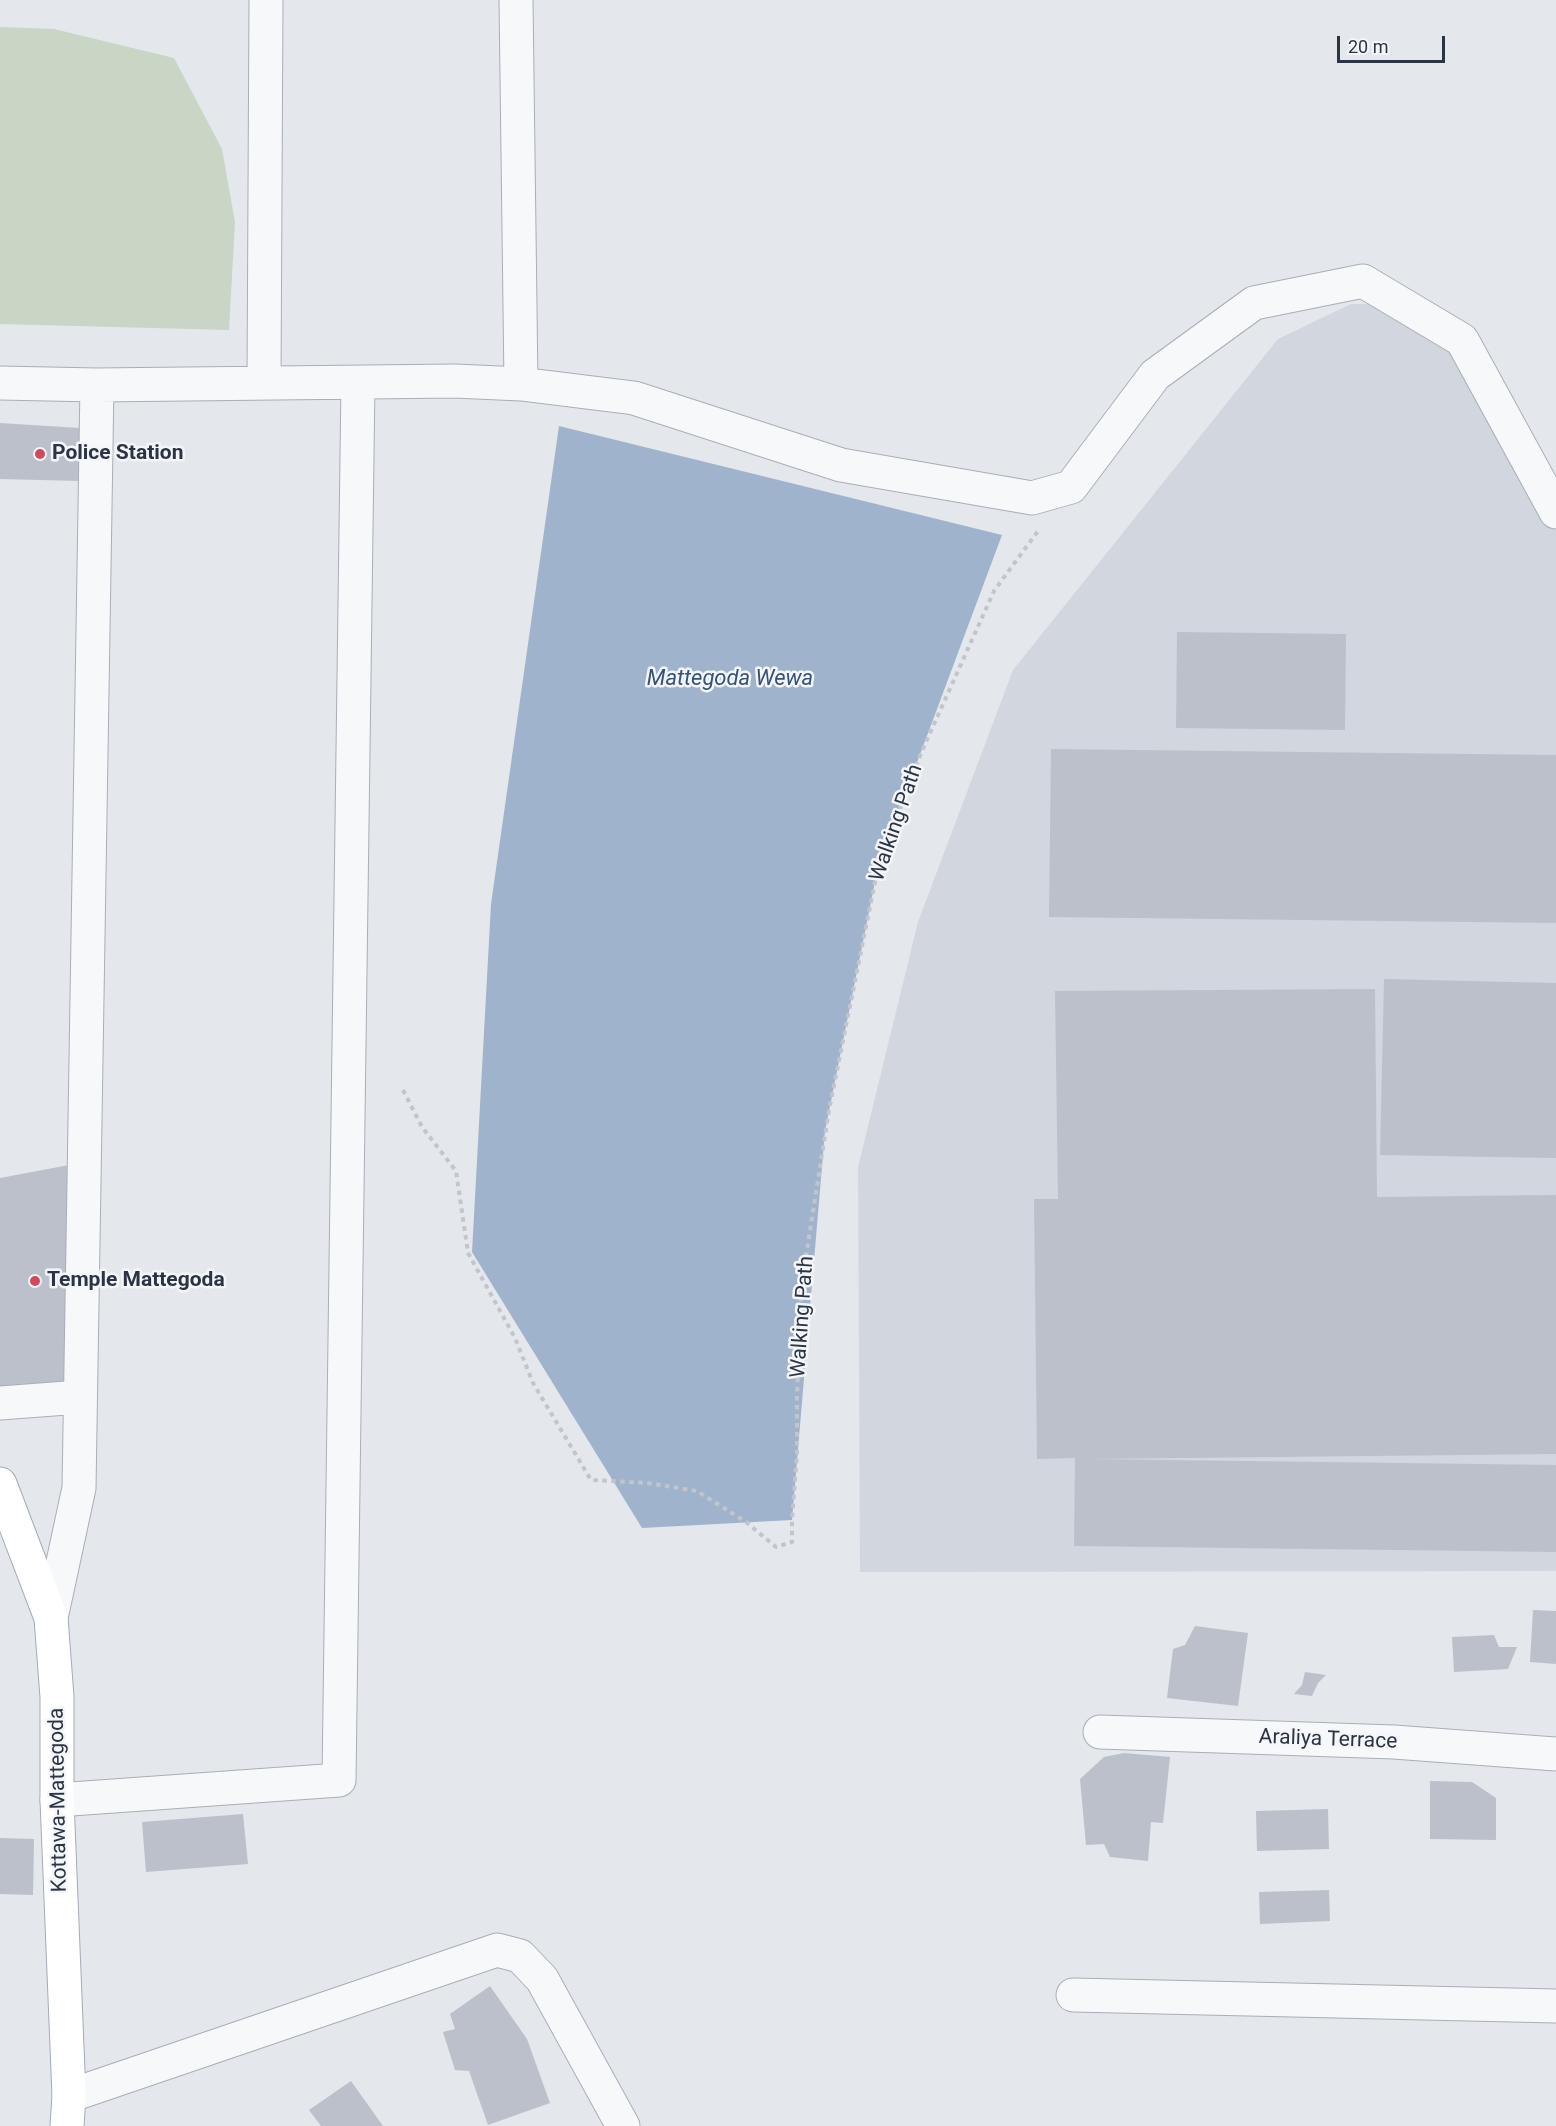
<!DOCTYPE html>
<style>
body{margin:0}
#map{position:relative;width:1556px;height:2126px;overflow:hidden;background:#e4e7ec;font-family:Roboto,sans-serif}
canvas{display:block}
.scale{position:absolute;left:1337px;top:36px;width:108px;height:27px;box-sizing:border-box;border:3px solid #2b3445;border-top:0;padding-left:8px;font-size:18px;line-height:21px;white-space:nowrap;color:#2b3445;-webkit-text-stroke:4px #f4f6f9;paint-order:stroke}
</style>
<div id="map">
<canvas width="1556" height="2126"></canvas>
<div class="scale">20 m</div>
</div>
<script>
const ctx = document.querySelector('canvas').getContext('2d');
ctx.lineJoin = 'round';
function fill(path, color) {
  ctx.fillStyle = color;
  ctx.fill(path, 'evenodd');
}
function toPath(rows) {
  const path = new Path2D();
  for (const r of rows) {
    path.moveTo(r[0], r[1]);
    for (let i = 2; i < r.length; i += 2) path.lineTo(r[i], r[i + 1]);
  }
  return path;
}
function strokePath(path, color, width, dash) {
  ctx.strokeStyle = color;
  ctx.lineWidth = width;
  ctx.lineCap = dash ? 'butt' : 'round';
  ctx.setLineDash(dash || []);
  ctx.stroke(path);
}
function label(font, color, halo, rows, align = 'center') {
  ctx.font = font + ' Roboto,sans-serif';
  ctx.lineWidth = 5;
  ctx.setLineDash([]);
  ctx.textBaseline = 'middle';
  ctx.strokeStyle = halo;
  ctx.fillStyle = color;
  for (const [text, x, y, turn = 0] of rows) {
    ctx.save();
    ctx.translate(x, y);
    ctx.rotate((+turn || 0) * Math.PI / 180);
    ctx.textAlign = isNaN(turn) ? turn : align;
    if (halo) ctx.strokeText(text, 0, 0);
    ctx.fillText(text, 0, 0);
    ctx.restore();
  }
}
const built = toPath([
 [1351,304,1421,304,1556,526,1556,1571,860,1572,858,1167,918,922,1013,670,1278,339]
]);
const green = toPath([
 [0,27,54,29,174,58,222,149,235,222,229,330,0,324]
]);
const water = toPath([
 [559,426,1002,535,878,867,825,1131,792,1520,642,1528,472,1252,491,904]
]);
const building = toPath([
 [0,423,80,428,80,481,0,479],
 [1177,632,1346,634,1345,730,1176,728],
 [1051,749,1556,755,1556,923,1049,917],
 [1384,979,1556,983,1556,1158,1380,1155],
 [1375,989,1377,1197,1556,1195,1556,1454,1090,1459,1556,1465,1556,1552,1074,1546,1075,1458,1037,1459,1034,1199,1058,1199,1055,991],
 [69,1165,72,1383,0,1390,0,1178],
 [1533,1610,1556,1611,1556,1664,1530,1662],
 [1195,1626,1248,1633,1238,1706,1167,1698,1173,1649,1185,1645],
 [1494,1635,1499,1647,1517,1647,1508,1669,1454,1672,1452,1637],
 [1305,1672,1326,1675,1318,1683,1312,1696,1294,1694,1302,1685],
 [1124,1753,1170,1757,1163,1823,1151,1822,1148,1861,1110,1857,1104,1844,1086,1845,1080,1779,1104,1757],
 [1430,1781,1472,1782,1496,1798,1496,1840,1430,1839],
 [1328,1809,1329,1849,1257,1851,1256,1811],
 [243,1814,248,1864,146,1872,142,1822],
 [0,1838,34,1839,33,1895,0,1894],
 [1329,1890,1330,1921,1260,1924,1259,1892],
 [490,1986,527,2039,550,2103,488,2125,469,2071,455,2070,443,2032,455,2029,450,2014],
 [351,2081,383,2126,321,2126,309,2110]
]);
const path = toPath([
 [403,1090,422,1127,456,1171,468,1253,515,1338,533,1383,591,1480,647,1483,697,1491,746,1522,776,1547,792,1542,792,1520,797,1454,797,1396,801,1297,803,1275,829,1110,878,867,921,753,994,591,1038,531]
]);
const street = toPath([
 [516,0,521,384],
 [0,383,97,385,455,381,521,384,634,398,841,465,1032,498,1071,487,1155,375,1254,303,1363,281,1462,340,1556,512],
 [264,383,266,0],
 [0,1403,80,1397],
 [51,1618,79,1488,97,385],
 [1100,1732,1394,1742,1556,1754],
 [57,1800,339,1780,358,383],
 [1073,1995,1556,2006],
 [69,2096,497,1950,520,1956,542,1979,623,2126]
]);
const primary = toPath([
 [0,1484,51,1618,57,1697,57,1800,69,2096,67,2126]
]);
const markers = [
 [40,454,6,"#d1495b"],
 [35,1281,6,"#d1495b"]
];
const poiNames = [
 ["Police Station",52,454],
 ["Temple Mattegoda",47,1281]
];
const streetNames = [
 ["Walking Path",897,823,-71],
 ["Walking Path",803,1317,-86],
 ["Araliya Terrace",1328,1740,2],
 ["Kottawa-Mattegoda",59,1800,-91]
];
const waterNames = [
 ["Mattegoda Wewa",730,679]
];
fill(built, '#d2d6de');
fill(green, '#c9d6c5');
fill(water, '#9fb4cc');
fill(building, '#bbc0ca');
strokePath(street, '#a9aeb7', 35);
strokePath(primary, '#a3abb8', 35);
strokePath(path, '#c2c5cb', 4, [4.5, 4.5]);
strokePath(street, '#f7f8fa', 33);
strokePath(primary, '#fff', 33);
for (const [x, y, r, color] of markers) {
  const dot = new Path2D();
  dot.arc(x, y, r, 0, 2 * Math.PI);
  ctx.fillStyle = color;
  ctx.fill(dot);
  strokePath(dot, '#f4f6f9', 2);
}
label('bold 21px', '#2b3445', '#f4f6f9', poiNames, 'left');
label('21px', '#2b3445', '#f4f6f9', streetNames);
label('italic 22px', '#34527a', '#f4f6f9', waterNames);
</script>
